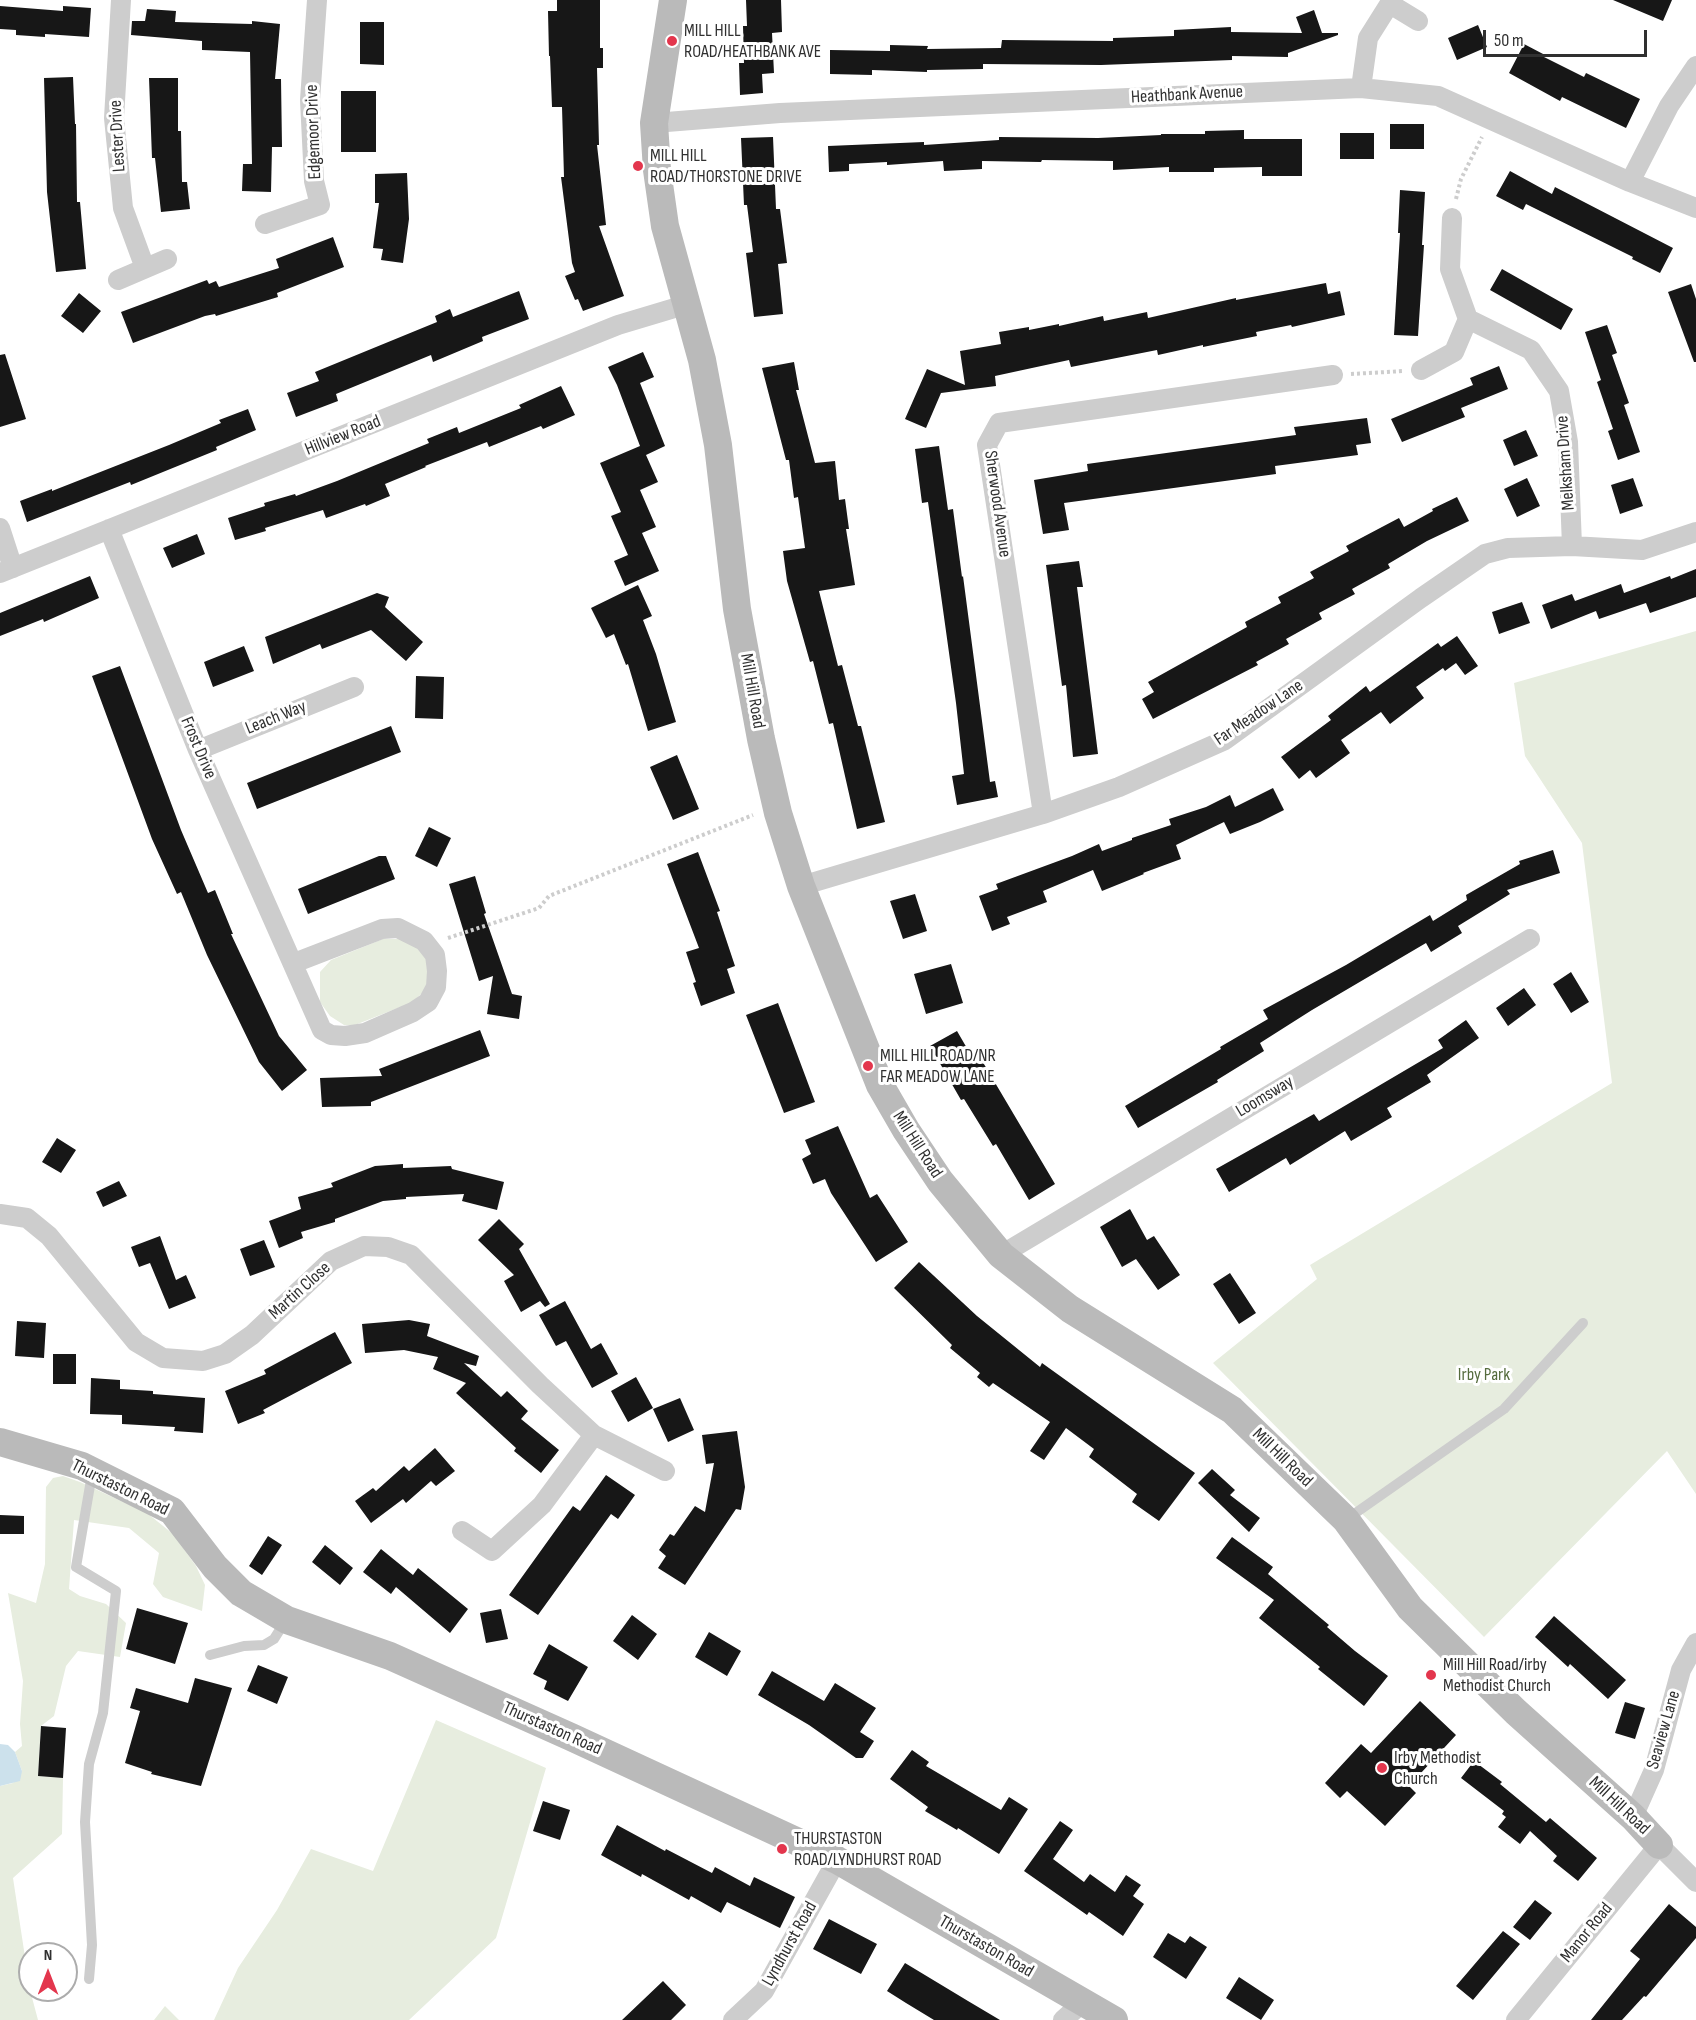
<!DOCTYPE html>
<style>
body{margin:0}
#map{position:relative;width:1696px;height:2020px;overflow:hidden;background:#fff;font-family:"Sofia Sans Condensed",sans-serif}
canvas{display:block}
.north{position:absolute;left:18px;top:1942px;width:60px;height:60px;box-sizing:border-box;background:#fff;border:2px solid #acacac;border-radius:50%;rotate:0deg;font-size:16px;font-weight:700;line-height:24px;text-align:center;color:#303030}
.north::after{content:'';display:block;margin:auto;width:21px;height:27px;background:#e3364d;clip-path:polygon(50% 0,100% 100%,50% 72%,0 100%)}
.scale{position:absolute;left:1483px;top:30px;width:164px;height:27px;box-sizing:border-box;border:3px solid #303030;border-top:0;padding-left:8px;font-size:18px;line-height:21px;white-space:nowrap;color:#303030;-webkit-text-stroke:4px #fff;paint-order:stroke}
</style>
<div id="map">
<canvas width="1696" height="2020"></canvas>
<div class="north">N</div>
<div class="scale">50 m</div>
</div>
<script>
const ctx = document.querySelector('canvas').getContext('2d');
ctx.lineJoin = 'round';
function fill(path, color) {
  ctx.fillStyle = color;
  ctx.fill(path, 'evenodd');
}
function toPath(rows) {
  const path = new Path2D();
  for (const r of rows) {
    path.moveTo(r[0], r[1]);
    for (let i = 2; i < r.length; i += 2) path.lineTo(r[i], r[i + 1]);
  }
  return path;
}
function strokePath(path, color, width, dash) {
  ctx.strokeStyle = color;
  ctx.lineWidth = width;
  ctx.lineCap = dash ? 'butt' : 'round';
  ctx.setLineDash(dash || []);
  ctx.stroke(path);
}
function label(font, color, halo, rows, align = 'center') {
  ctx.font = font + ' "Sofia Sans Condensed",sans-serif';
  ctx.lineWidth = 6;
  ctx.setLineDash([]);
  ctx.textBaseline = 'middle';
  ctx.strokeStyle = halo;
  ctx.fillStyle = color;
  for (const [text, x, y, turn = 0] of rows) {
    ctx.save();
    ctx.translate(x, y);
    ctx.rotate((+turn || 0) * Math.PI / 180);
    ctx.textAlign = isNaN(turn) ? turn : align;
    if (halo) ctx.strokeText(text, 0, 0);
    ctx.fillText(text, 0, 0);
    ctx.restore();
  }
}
const green = toPath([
 [1696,631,1696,1494,1667,1451,1484,1637,1213,1363,1317,1279,1310,1265,1612,1083,1582,843,1525,756,1514,683],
 [383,939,402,939,418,948,426,956,428,981,423,992,413,1002,355,1025,344,1025,330,1016,320,1002,320,972,331,960],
 [63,1476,80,1482,147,1513,173,1534,196,1566,205,1585,202,1611,163,1597,153,1584,159,1553,129,1528,74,1520,69,1589,80,1596,106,1604,126,1623,120,1657,78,1651,66,1666,54,1716,41,1726,38,1776,63,1778,62,1834,13,1878,30,1990,38,2020,0,2020,0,1786,13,1783,22,1771,15,1752,22,1746,20,1724,23,1681,8,1593,36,1603,45,1564,46,1487,53,1478],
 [436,1720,546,1768,496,1938,409,2020,214,2020,238,1968,277,1910,311,1849,373,1871],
 [165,2006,179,2020,154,2020]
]);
const water = toPath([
 [0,1744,8,1745,15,1752,22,1771,20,1781,0,1786]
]);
const building = toPath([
 [557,0,600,0,600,48,603,48,603,68,597,68,599,145,597,145,606,225,599,226,624,296,583,311,578,299,575,300,565,276,575,272,572,263,561,177,564,177,562,107,552,107,550,56,549,56,548,11,557,11],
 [746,0,781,0,782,32,772,33,774,73,762,74,763,93,740,95,739,63,744,63,743,26,747,26],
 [1613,0,1672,0,1663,21],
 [0,6,63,11,63,6,91,8,89,37,45,34,45,37,16,35,16,30,0,29],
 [147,9,176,11,175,22,252,24,252,21,280,24,275,79,281,79,282,147,272,147,271,192,242,191,243,164,252,164,250,52,202,50,202,41,131,35,132,21,145,21],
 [1314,10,1322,33,1338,33,1338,35,1288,53,1288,57,1232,56,1232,60,1101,65,983,64,983,69,927,70,927,72,872,70,872,75,830,74,830,50,890,51,890,45,928,46,927,49,1001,48,1002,40,1113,41,1113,38,1174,36,1174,30,1231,27,1231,32,1302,33,1296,17],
 [360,22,384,22,384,65,360,64],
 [1478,25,1487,47,1457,60,1448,38],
 [1524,44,1545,55,1544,57,1584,77,1586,73,1640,99,1626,128,1562,97,1560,101,1509,73],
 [73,77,75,124,76,124,77,202,80,202,86,269,56,272,47,192,44,78],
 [149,78,178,78,178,131,181,131,182,182,187,182,190,209,161,212,155,158,152,158],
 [341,91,376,91,376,152,341,152],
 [1390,124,1424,124,1424,149,1390,149],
 [1244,130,1244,139,1302,139,1302,176,1262,176,1262,167,1214,168,1214,172,1169,172,1169,167,1113,170,1113,161,1042,160,1041,162,982,161,982,169,944,171,943,161,887,165,887,162,849,164,849,171,829,172,828,146,924,142,924,145,999,140,999,137,1098,138,1161,135,1161,134,1205,134,1205,131],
 [1340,133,1374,133,1374,159,1340,159],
 [773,137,776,209,780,209,787,263,778,264,783,314,754,317,746,253,753,252,747,205,744,205,741,138],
 [1510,171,1552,194,1555,187,1673,248,1660,273,1632,259,1633,257,1526,204,1523,210,1496,196],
 [407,173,409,219,403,263,381,260,383,249,373,248,379,203,375,203,375,174],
 [1400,190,1425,192,1422,245,1424,245,1418,336,1394,335,1400,233,1398,233],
 [333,237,344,267,277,293,278,297,216,316,215,314,205,316,133,343,121,312,207,280,209,284,216,281,219,287,279,268,276,259],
 [1502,269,1573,309,1561,330,1490,290],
 [1326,283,1328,294,1340,291,1345,315,1292,327,1291,325,1256,332,1257,336,1203,347,1203,345,1158,355,1157,350,1071,367,1069,360,995,376,996,386,941,393,926,428,905,419,927,369,965,385,960,351,1001,344,999,332,1029,327,1029,330,1059,324,1059,326,1103,316,1104,321,1147,312,1148,318,1236,298,1236,300],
 [1691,284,1696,299,1696,362,1694,362,1668,292],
 [519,291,529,319,482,337,483,341,433,362,431,355,336,394,338,401,296,417,287,393,319,381,315,372,437,322,435,316,450,309,453,317],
 [79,293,101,311,83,333,61,316],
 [1607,325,1617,353,1612,355,1629,403,1624,405,1640,452,1618,460,1608,431,1613,429,1597,382,1601,380,1585,332],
 [643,352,654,377,640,383,665,446,646,455,658,482,640,490,656,527,642,533,659,571,625,586,614,561,628,555,611,516,621,512,600,463,640,446,617,385,608,367],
 [5,354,26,419,0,427,0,355],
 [794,362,799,390,796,390,815,463,835,461,839,500,845,499,849,529,846,529,855,585,819,591,838,666,842,665,858,726,861,726,885,822,857,829,833,723,829,724,813,661,810,662,787,581,783,551,805,548,798,497,794,498,789,460,786,460,762,368],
 [1499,366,1508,389,1461,408,1465,417,1402,442,1391,419,1473,385,1470,378],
 [561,386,575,415,543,429,541,426,489,447,487,442,425,466,426,467,385,484,390,496,366,506,365,504,326,518,323,510,265,528,266,531,235,540,228,518,265,506,264,503,295,494,296,496,337,481,429,443,427,439,457,427,459,433,521,408,519,405],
 [248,409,256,430,216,447,217,450,131,485,130,482,27,522,20,501,52,489,52,491,169,445,221,423,219,420],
 [1367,418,1371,443,1356,445,1358,455,1275,466,1276,474,1064,503,1069,530,1043,534,1034,480,1088,471,1087,464,1296,435,1294,427],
 [1526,430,1538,456,1514,466,1503,440],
 [939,446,948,510,953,509,962,577,963,576,990,782,995,781,998,797,957,805,952,776,964,774,956,703,928,502,922,503,915,449],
 [1527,478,1540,506,1517,517,1504,489],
 [1633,478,1643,506,1620,514,1611,485],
 [1457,497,1469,521,1427,541,1388,564,1390,568,1352,589,1355,594,1319,613,1322,619,1286,639,1289,644,1256,662,1258,665,1153,719,1142,699,1154,692,1148,682,1247,627,1245,622,1281,603,1278,597,1314,578,1310,572,1349,551,1346,546,1399,518,1404,527,1433,511,1432,509],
 [197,534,205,554,172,568,163,548],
 [1079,561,1083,587,1077,587,1098,754,1073,757,1066,685,1062,686,1046,565],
 [1696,569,1696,597,1650,613,1646,603,1599,619,1596,611,1551,629,1542,605,1572,594,1575,601,1621,584,1624,593,1670,576,1671,579],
 [90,576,99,598,44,622,43,619,0,636,0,613],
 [638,585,652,616,643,620,656,654,676,722,648,731,628,664,626,665,614,634,606,638,591,608],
 [377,593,389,597,385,607,423,642,406,661,371,630,322,649,320,644,273,664,265,637],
 [1522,602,1530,623,1499,634,1492,612],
 [1457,636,1478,666,1465,675,1456,663,1445,671,1443,668,1416,687,1424,698,1390,724,1381,712,1341,740,1350,753,1316,778,1310,770,1299,779,1281,757,1331,720,1328,716,1366,686,1370,692,1438,643,1441,647],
 [244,646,254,671,213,687,204,662],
 [120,666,181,830,208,893,215,890,233,934,231,934,279,1036,307,1070,282,1091,259,1062,207,955,181,892,177,894,152,839,92,676],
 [416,676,444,677,443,719,415,718],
 [391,726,401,752,257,809,247,783],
 [677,755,699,809,673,820,650,767],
 [1273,788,1284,810,1260,822,1230,834,1224,822,1176,845,1181,859,1143,873,1144,874,1102,891,1093,870,1043,891,1047,902,1007,917,1010,924,992,931,979,896,998,889,996,884,1072,856,1099,844,1102,851,1132,840,1132,838,1171,825,1169,819,1206,807,1230,795,1235,807],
 [429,827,451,838,437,867,415,856],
 [1553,850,1560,873,1507,890,1510,894,1458,926,1462,933,1431,952,1426,943,1312,1010,1260,1043,1264,1051,1217,1080,1218,1082,1138,1128,1125,1106,1221,1049,1220,1047,1268,1019,1263,1010,1346,965,1430,915,1433,921,1467,900,1466,895,1520,864,1519,861],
 [698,852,720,911,717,912,735,966,727,969,735,993,701,1006,693,983,696,982,686,952,699,948,667,864],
 [379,856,386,856,395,879,308,914,298,889],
 [475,876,486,913,484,914,512,994,522,996,519,1019,487,1014,493,976,479,981,449,884],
 [915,894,927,931,903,939,890,901],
 [951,964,963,1003,926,1014,914,974],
 [1571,972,1589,1002,1571,1013,1553,984],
 [1524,988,1536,1005,1508,1026,1496,1008],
 [778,1003,815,1102,784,1113,746,1015],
 [1466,1020,1479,1038,1427,1075,1431,1082,1387,1108,1392,1117,1351,1141,1345,1131,1290,1165,1286,1158,1229,1192,1216,1169,1314,1114,1319,1121,1443,1048,1438,1040],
 [480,1030,490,1056,371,1102,371,1106,322,1107,320,1078,382,1076,379,1069],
 [957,1031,975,1062,981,1059,1055,1184,1029,1200,996,1144,993,1146,964,1099,961,1100,930,1046],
 [838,1126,870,1198,877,1194,908,1242,876,1262,831,1193,825,1179,813,1184,802,1159,811,1154,805,1140],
 [57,1138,76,1150,61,1173,42,1162],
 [403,1164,403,1168,451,1166,452,1169,504,1182,497,1210,462,1201,464,1194,406,1197,406,1199,383,1201,335,1219,335,1222,301,1232,303,1238,279,1248,269,1221,301,1209,298,1197,333,1187,331,1183,375,1166],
 [119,1181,127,1196,103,1207,96,1192],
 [1130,1209,1147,1240,1154,1236,1180,1275,1158,1290,1136,1259,1122,1267,1100,1227],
 [499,1219,524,1244,519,1249,550,1304,545,1307,540,1301,521,1312,504,1281,514,1275,478,1240],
 [160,1236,176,1280,186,1275,196,1298,169,1309,150,1263,139,1267,131,1247],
 [264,1240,275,1267,250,1276,240,1249],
 [919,1262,977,1316,1040,1367,1042,1363,1195,1473,1159,1521,1132,1502,1137,1494,1089,1457,1094,1449,1066,1428,1044,1460,1030,1451,1050,1422,993,1383,989,1387,977,1377,980,1373,950,1348,952,1345,894,1288],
 [1230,1273,1256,1313,1239,1324,1213,1284],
 [565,1301,591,1349,601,1343,618,1374,592,1388,566,1341,556,1346,539,1315],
 [409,1320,430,1324,427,1336,479,1356,476,1366,464,1363,501,1397,507,1391,528,1411,521,1419,559,1450,541,1473,514,1451,516,1448,456,1393,466,1383,433,1369,438,1357,404,1350,365,1353,362,1324],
 [17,1321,46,1323,44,1358,15,1356],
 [335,1332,352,1363,263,1410,265,1413,238,1424,225,1391,266,1374,264,1370],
 [53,1354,76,1354,76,1384,53,1384],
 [636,1377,653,1408,628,1422,611,1391],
 [91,1378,120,1380,120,1389,153,1391,153,1394,205,1398,203,1433,174,1431,175,1427,122,1424,122,1415,90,1414],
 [680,1398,694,1430,668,1442,653,1409],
 [737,1431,745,1487,741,1510,736,1509,685,1585,658,1568,666,1556,659,1550,670,1534,674,1536,695,1506,705,1512,714,1463,706,1464,702,1435],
 [435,1448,455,1471,436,1486,431,1481,406,1503,403,1499,371,1523,355,1501,373,1488,376,1491,404,1466,409,1471],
 [1212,1469,1235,1490,1230,1495,1260,1518,1249,1532,1198,1483],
 [606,1475,635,1495,618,1519,611,1514,538,1615,509,1595,573,1506,580,1511],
 [0,1515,24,1516,24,1534,0,1534],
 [268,1536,282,1545,262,1575,249,1566],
 [1232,1537,1273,1567,1268,1574,1329,1625,1327,1627,1355,1651,1388,1676,1364,1706,1318,1669,1320,1667,1259,1618,1274,1600,1216,1558],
 [325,1545,353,1568,340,1585,312,1562],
 [381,1549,413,1575,418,1568,468,1609,450,1633,396,1587,391,1594,363,1572],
 [137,1608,188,1623,175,1664,126,1649],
 [501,1609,508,1639,486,1643,480,1613],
 [632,1615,657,1634,638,1660,613,1641],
 [1554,1616,1626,1680,1608,1699,1570,1664,1568,1667,1535,1637],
 [709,1632,741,1651,727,1676,695,1657],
 [549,1644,588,1667,568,1701,544,1689,547,1681,533,1674],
 [258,1665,288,1677,277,1704,247,1691],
 [772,1671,824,1701,835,1683,876,1708,860,1732,874,1741,863,1758,856,1758,809,1725,758,1695],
 [195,1678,232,1688,201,1786,151,1774,152,1772,125,1763,140,1711,130,1708,136,1688,188,1703],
 [1420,1701,1456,1735,1409,1786,1416,1793,1385,1826,1347,1791,1340,1798,1325,1783,1361,1744,1371,1753],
 [1625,1702,1645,1708,1635,1739,1615,1733],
 [41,1726,66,1728,63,1778,38,1776],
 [912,1750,929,1762,926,1766,1001,1810,1009,1797,1028,1809,999,1854,958,1828,957,1830,925,1811,928,1807,890,1779],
 [1474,1761,1502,1782,1500,1784,1546,1822,1550,1818,1597,1858,1578,1881,1553,1861,1557,1856,1530,1831,1520,1844,1498,1827,1506,1817,1502,1814,1504,1811,1461,1778],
 [543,1801,570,1810,560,1840,533,1831],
 [1060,1821,1073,1830,1053,1859,1084,1882,1090,1874,1115,1892,1126,1875,1141,1885,1133,1896,1144,1904,1123,1936,1089,1912,1087,1915,1024,1871],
 [617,1825,665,1851,666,1849,712,1873,715,1867,750,1886,754,1877,795,1897,780,1928,727,1902,721,1913,691,1896,689,1900,642,1874,641,1877,601,1855],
 [1535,1900,1552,1913,1530,1940,1513,1927],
 [1669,1904,1696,1927,1696,1938,1646,1997,1644,1996,1622,2020,1591,2020,1640,1959,1630,1951],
 [829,1919,877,1944,861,1974,813,1949],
 [1503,1931,1520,1944,1473,2000,1456,1986],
 [1168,1933,1185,1943,1190,1936,1207,1947,1186,1979,1153,1957],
 [905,1963,968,2001,1000,2020,934,2020,906,2003,887,1991],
 [1239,1977,1274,2000,1261,2020,1226,1998],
 [663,1981,686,2005,671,2020,622,2020]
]);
const path = toPath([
 [1456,199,1461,179,1482,137],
 [1351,374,1404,371],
 [448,938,539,908,549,896,753,815]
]);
const lane = toPath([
 [1347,1519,1504,1409,1583,1323],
 [210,1655,244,1646,264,1645,274,1639,286,1620],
 [89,1979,92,1945,85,1822,89,1764,103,1713,116,1591,76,1567,92,1474]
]);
const street = toPath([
 [121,0,114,118,123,208,145,268],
 [1390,4,1418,21],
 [1361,88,1368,38,1392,0],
 [654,123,780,113,1361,88,1438,96,1630,182,1696,208],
 [1630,182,1669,106,1696,66],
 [1452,218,1450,269,1468,319,1531,350,1559,391,1568,442,1572,546],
 [265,224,320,205,314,181,310,100,317,0],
 [118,280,167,259],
 [1421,370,1454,352,1468,319],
 [0,528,13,568],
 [109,529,198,750,322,1030,331,1035,345,1036,365,1033,413,1012,428,1002,436,987,437,971,435,955,424,941,398,928,382,929,294,963],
 [0,573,618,325,688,304],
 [198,750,354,687],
 [1043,814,987,445,999,423,1333,375],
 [801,886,1043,814,1119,787,1225,740,1421,598,1485,554,1508,548,1572,546,1642,550,1696,532],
 [0,1214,27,1218,49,1236,136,1342,163,1358,203,1361,225,1354,252,1335,331,1261,364,1246,388,1247,411,1255,540,1385,594,1435,665,1471],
 [1001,1255,1530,939],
 [462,1531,492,1551,542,1505,594,1435],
 [1633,1817,1654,1770,1681,1670,1696,1643],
 [733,2020,764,1991,837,1860],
 [1063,2020,1082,2003],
 [1516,2020,1659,1845,1696,1882]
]);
const secondary = toPath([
 [673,0,654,123,657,170,665,226,702,360,718,445,737,609,761,739,778,813,801,886,880,1085,906,1130,940,1181,1001,1255,1070,1309,1232,1410,1346,1520,1410,1608,1516,1712,1633,1817,1659,1845],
 [0,1442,82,1466,172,1511,215,1567,241,1593,287,1620,390,1656,571,1737,837,1860,1114,2020]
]);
const markers = [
 [672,41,6,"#e3364d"],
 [638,166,6,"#e3364d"],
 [868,1066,6,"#e3364d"],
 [1431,1675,6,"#e3364d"],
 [1382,1768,6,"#e3364d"],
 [782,1849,6,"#e3364d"]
];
const poiNames = [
 ["MILL HILL",684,31],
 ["ROAD/HEATHBANK AVE",684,52],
 ["MILL HILL",650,156],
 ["ROAD/THORSTONE DRIVE",650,177],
 ["MILL HILL ROAD/NR",880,1056],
 ["FAR MEADOW LANE",880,1077],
 ["Mill Hill Road/irby",1443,1665],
 ["Methodist Church",1443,1686],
 ["Irby Methodist",1394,1758],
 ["Church",1394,1779],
 ["THURSTASTON",794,1839],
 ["ROAD/LYNDHURST ROAD",794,1860]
];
const streetNames = [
 ["Heathbank Avenue",1187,95,-3],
 ["Edgemoor Drive",314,132,-92],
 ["Lester Drive",118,136,-93],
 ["Hillview Road",343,436,-22],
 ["Melksham Drive",1566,463,-94],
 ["Sherwood Avenue",997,504,82],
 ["Mill Hill Road",752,691,80],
 ["Far Meadow Lane",1259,713,-34],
 ["Leach Way",276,718,-22],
 ["Frost Drive",198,748,67],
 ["Loomsway",1265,1097,-31],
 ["Mill Hill Road",917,1145,57],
 ["Martin Close",300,1291,-42],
 ["Mill Hill Road",1282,1458,44],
 ["Thurstaston Road",120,1488,26],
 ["Thurstaston Road",552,1729,24],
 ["Seaview Lane",1664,1730,-74],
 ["Mill Hill Road",1619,1806,43],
 ["Manor Road",1587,1933,-51],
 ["Lyndhurst Road",790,1944,-61],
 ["Thurstaston Road",986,1947,30]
];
const parkNames = [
 ["Irby Park",1484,1375]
];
fill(green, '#e7eddf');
fill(water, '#cce1ec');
fill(building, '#171717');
strokePath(path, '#cdcdcd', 4, [3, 3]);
strokePath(lane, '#cdcdcd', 10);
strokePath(street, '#cdcdcd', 20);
strokePath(secondary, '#bababa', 28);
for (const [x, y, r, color] of markers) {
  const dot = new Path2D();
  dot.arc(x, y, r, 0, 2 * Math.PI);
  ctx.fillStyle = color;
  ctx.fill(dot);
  strokePath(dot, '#fff', 2);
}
label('18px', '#303030', '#fff', poiNames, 'left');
label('18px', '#303030', '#fff', streetNames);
label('18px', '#566c3e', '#fff', parkNames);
</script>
